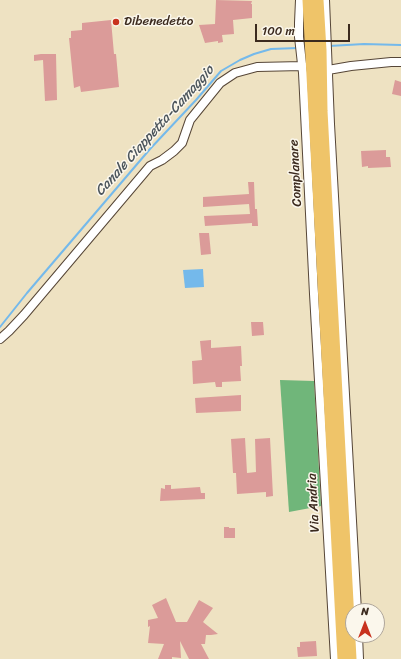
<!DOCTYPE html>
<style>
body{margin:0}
#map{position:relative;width:401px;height:659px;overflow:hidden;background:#eee2c2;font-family:Sriracha,sans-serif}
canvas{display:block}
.north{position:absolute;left:345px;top:603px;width:40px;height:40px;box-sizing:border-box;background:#fbf7ec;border:1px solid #aea59a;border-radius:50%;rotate:0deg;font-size:11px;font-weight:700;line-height:16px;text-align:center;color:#3b2a1e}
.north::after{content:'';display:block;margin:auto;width:14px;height:18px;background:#c8321e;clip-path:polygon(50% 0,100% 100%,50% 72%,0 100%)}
.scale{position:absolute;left:255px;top:24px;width:95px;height:18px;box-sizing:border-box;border:2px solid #3b2a1e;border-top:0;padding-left:5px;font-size:12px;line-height:14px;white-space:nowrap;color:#3b2a1e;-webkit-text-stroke:3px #fbf7ec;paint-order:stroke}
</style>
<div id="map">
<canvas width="401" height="659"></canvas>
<div class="north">N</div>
<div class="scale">100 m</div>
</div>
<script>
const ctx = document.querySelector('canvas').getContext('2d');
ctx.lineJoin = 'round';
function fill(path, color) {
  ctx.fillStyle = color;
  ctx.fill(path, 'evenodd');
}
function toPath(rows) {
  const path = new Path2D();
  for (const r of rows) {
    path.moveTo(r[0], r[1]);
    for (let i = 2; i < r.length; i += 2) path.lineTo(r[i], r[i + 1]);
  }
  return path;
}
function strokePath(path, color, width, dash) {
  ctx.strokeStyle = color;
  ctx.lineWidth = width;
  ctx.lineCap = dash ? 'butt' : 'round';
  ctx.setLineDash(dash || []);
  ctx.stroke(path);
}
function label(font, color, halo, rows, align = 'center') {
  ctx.font = font + ' Sriracha,sans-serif';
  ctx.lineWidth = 3;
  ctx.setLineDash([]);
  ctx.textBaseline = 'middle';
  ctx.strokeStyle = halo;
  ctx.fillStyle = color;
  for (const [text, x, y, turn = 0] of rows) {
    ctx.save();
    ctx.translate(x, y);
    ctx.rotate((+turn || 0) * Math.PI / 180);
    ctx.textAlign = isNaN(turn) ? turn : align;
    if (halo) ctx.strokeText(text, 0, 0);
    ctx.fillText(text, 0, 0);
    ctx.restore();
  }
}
const forest = toPath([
 [280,380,314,381,321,506,289,512]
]);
const water = toPath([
 [203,269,204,287,185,288,183,270]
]);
const stream = toPath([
 [329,46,364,44,401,45],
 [0,327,27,293,150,149,196,100,221,71,240,60,254,54,271,49,298,48]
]);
const building = toPath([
 [216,0,252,1,251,4,252,4,252,18,233,20,234,34,222,35,223,42,218,43,218,41,205,43,199,25,215,24],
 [111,20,114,54,116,54,119,87,81,92,80,86,74,88,69,38,71,38,71,31,82,30,82,23],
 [41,54,56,54,57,100,45,101,43,60,34,61,34,55],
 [395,80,401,82,401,96,392,94],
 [386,150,386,157,390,157,391,167,368,168,368,166,362,167,361,151],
 [248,182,254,182,255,209,257,209,258,226,252,226,252,223,205,226,204,216,250,214,249,204,203,207,203,197,249,194],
 [199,233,209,233,211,254,201,255],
 [251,322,263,322,264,335,252,336],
 [211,340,211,348,241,346,242,366,240,366,241,381,222,382,222,387,216,387,215,382,193,384,192,361,202,360,200,341],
 [241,395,241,411,196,413,195,398],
 [245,438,247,473,256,472,255,439,270,438,273,496,266,497,266,492,237,494,236,473,233,473,231,439],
 [165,485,171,485,171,489,200,487,201,493,205,493,205,499,160,501,161,488,165,489],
 [224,527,229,527,229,528,235,528,235,538,224,538],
 [166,598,176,622,187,622,199,600,213,608,203,622,218,634,211,635,206,635,205,644,201,644,209,659,189,659,180,641,181,658,172,657,172,659,158,659,164,644,148,643,150,626,148,627,148,620,158,618,152,605],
 [316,641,317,656,298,657,297,647,300,647,300,642]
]);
const minor = toPath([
 [300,0,299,23,299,37,303,73,314,294,335,659],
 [325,0,330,124,357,611],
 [328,70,351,66,391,62,401,62],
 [0,339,9,331,24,315,150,166,162,160,174,151,182,143,190,120,220,83,235,73,257,67,302,66],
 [358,635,359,659]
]);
const highway = toPath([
 [308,0,343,659],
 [318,0,321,50,322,111,351,659]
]);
const markers = [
 [116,22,4,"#c8321e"]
];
const poiNames = [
 ["Dibenedetto",124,22]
];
const streetNames = [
 ["Complanare",296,173,-93],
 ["Via Andria",314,503,-93]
];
const waterNames = [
 ["Canale Ciappetta-Camaggio",155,131,-48]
];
fill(forest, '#70b67a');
fill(water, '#74b9eb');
strokePath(stream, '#74b9eb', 2);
fill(building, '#db9b99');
strokePath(minor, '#564637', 10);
strokePath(highway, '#564637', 13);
strokePath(minor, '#fff', 8);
strokePath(highway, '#efc469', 11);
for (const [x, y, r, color] of markers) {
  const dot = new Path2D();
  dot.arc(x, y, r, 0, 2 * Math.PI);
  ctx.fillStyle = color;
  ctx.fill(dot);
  strokePath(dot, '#fbf7ec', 1.5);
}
label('13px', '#3b2a1e', '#fbf7ec', poiNames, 'left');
label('13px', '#3b2a1e', '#fbf7ec', streetNames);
label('italic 14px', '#4c555c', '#fbf7ec', waterNames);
</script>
